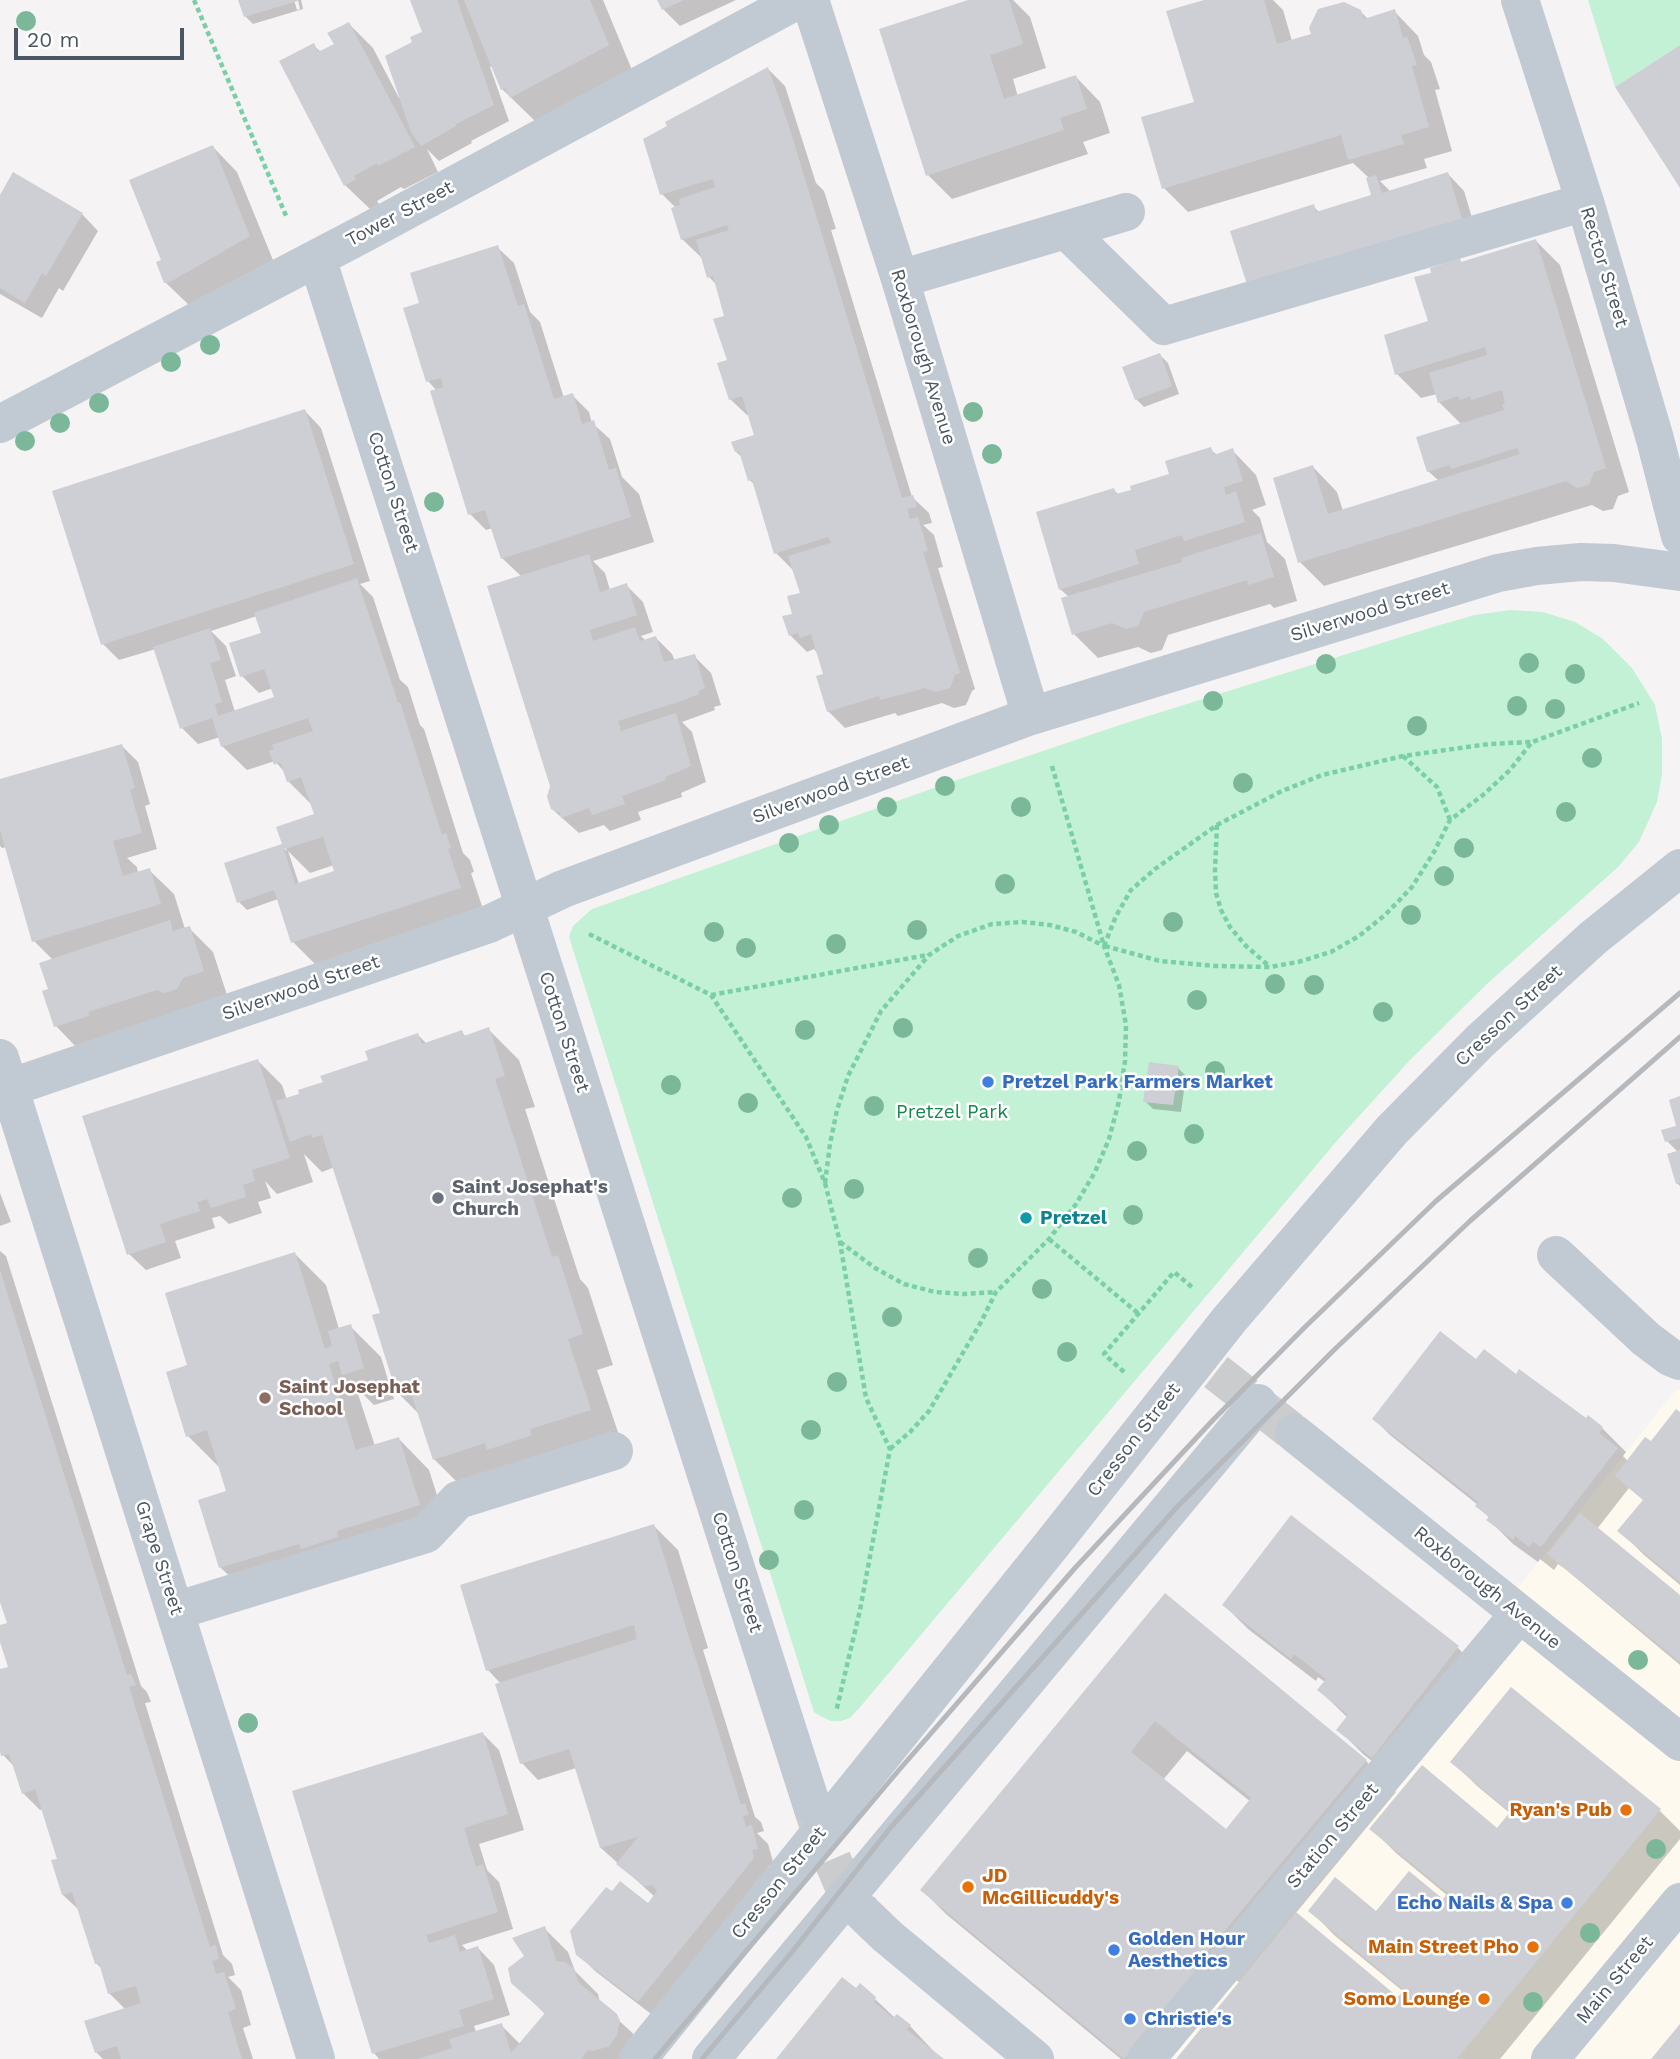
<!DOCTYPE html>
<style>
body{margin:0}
#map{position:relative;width:1680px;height:2059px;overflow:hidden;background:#f5f3f3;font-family:"Work Sans",sans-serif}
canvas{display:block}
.scale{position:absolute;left:14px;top:28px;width:170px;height:32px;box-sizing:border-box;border:4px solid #4a5661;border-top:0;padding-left:9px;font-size:21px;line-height:24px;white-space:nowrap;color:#4a5661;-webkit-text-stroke:5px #fff;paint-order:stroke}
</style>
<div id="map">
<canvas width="1680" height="2059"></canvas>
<div class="scale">20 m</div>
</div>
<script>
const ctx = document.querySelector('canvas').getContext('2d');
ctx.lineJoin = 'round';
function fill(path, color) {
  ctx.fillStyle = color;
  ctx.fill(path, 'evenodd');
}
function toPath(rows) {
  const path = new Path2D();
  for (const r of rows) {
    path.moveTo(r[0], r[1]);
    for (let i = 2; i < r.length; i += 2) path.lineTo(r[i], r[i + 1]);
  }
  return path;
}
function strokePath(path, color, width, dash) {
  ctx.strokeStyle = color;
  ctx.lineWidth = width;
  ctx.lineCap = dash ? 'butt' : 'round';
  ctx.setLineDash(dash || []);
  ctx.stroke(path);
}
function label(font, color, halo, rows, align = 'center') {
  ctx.font = font + ' "Work Sans",sans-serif';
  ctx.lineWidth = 5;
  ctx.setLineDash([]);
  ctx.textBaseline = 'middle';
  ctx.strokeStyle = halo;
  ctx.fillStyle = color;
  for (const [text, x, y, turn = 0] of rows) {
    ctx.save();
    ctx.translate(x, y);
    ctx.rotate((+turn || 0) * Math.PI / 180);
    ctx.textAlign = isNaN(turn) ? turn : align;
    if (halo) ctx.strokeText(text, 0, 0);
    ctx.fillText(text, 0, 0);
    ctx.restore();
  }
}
const commercial = toPath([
 [1680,1389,1680,2059,1142,2059,1675,1391]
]);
const green = toPath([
 [1588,0,1680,0,1680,45,1615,87],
 [1510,610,1543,612,1575,622,1603,639,1632,668,1655,705,1662,739,1662,774,1657,802,1639,842,1618,867,1488,983,1411,1059,1341,1136,861,1706,850,1718,841,1721,831,1721,822,1717,814,1712,569,937,573,926,592,909,951,782,1123,724,1433,627,1475,615]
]);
const shadow = toPath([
 [240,0,294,0,297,10,300,9,298,0,301,0,303,9,253,24,245,16],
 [412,0,603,0,632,70,535,121,502,89,493,66,490,67,509,121,471,141,472,143,439,161,427,149,438,172,404,189,401,187,377,201,379,204,370,209,345,185,313,45,321,52,336,45,349,24,373,48,399,98,401,97,414,43,424,33],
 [659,0,736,0,680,26,663,9],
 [973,0,1013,0,1030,17,1046,68,1013,79,1018,97,1076,77,1100,102,1110,133,1083,142,1088,154,952,199,928,175],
 [1210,0,1273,0,1283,10,1292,41,1314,35,1360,11,1368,19,1394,11,1418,36,1424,55,1431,62,1440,89,1435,90,1452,151,1424,159,1427,168,1380,181,1391,192,1448,174,1464,191,1479,241,1337,277,1313,206,1320,213,1373,196,1370,179,1353,163,1188,212,1164,188,1196,103],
 [768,69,785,86,816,183,824,191,836,229,831,230,912,497,929,513,932,523,923,525,934,535,943,567,938,568,975,689,972,691,966,705,954,708,942,703,898,716,895,713,845,728,828,711,825,675,818,654,814,649,807,652,790,635,794,615,802,594,792,569,776,553,756,487,750,480,743,458,736,452,756,436,750,415,747,415,730,399,727,317,717,285,709,277,704,260,682,239,676,208,662,194],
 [213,147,237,172,273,260,190,306,165,282,163,261],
 [0,198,82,214,98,231,63,291,59,288,42,318,0,294],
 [1536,241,1560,265,1629,492,1618,496,1613,509,1603,511,1592,505,1324,586,1300,562,1313,467,1337,492,1343,511,1439,481,1428,471,1462,425,1439,402,1437,394,1421,398,1397,374,1430,322,1433,274,1459,260,1463,263],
 [497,247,514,263,530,312,540,322,564,398,572,395,589,412,592,423,610,439,622,477,639,494,654,542,593,561,605,573,610,590,626,585,643,602,653,632,641,636,646,641,656,638,672,654,675,661,694,656,711,673,721,705,714,707,715,710,682,722,692,732,706,782,681,793,682,797,638,812,641,820,610,831,604,825,579,833,552,809,552,786,522,577,502,558,493,528,486,530,470,514,437,391,428,381,421,304],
 [1160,355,1168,363,1179,394,1144,407,1136,399],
 [305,411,321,428,370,581,360,584,373,597,400,680,408,687,420,725,424,729,463,853,470,860,474,872,471,873,484,912,317,966,293,942,278,899,247,910,239,902,281,846,287,851,279,828,316,815,313,806,288,781,286,774,275,761,247,770,222,746,220,737,198,744,182,728,156,649,119,660,103,644],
 [257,616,263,634,232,644,242,676,259,693,273,688,277,698,235,712,225,680,236,676,226,646,211,631],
 [288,851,310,873,334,865,336,872,299,884],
 [1210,449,1217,455,1232,450,1256,475,1266,505,1252,510,1260,518,1267,542,1285,559,1297,601,1274,608,1270,604,1168,635,1162,650,1151,653,1138,647,1098,658,1074,634,1069,597,1060,589,1114,490,1119,495,1171,475],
 [122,746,138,762,150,804,145,806,157,849,127,858,137,867,138,873,149,870,174,894,185,929,189,928,213,952,227,995,80,1051,56,1026,50,990,53,960,34,941,7,847,2,848,0,846,0,781],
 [488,1029,519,1060,535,1107,525,1109,580,1279,588,1288,613,1365,597,1370,621,1441,465,1490,434,1459,420,1415,399,1394,382,1314,335,1167,322,1172,304,1154,313,1182,277,1194,265,1181,271,1198,258,1202,262,1213,229,1224,220,1216,212,1218,215,1228,175,1241,181,1258,146,1270,129,1254,258,1061,282,1085,287,1100,370,1062,418,1035,427,1044,462,1032,466,1037],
 [1178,1068,1186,1076,1181,1112,1153,1109,1145,1101],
 [1680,1098,1680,1186,1677,1183,1678,1152,1667,1141,1679,1127],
 [0,1193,11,1222,0,1226],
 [0,1251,6,1256,141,1686,147,1692,151,1702,145,1703,223,1955,232,1964,235,1975,228,1977,241,1990,251,2025,243,2028,253,2059,103,2059,96,2052,126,2010,109,1993,102,1969,96,1963,80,1911,63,1895,59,1860,43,1809,40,1810,23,1793,15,1767,3,1755,0,1746,0,1671,10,1668,0,1636,0,1627,9,1624,0,1599],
 [295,1254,326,1285,339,1329,350,1326,381,1357,394,1399,374,1405,362,1393,358,1394,375,1446,399,1439,429,1470,450,1536,252,1598,221,1568,200,1501,228,1492,219,1467,188,1436,189,1367],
 [1476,1362,1516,1376,1602,1428,1626,1452,1623,1456,1628,1461,1651,1443,1680,1414,1680,1585,1644,1555,1620,1531,1645,1501,1629,1488,1597,1529,1680,1597,1680,1665,1564,1568,1558,1564,1554,1570,1540,1559,1538,1562,1513,1544,1489,1520,1490,1519,1478,1505,1390,1435,1374,1419],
 [654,1526,678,1550,708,1648,703,1650,755,1817,761,1822,764,1831,757,1833,768,1844,774,1865,768,1866,770,1875,655,2017,595,1971,578,1954,612,1894,648,1906,655,1897,601,1848,576,1768,538,1780,522,1763,501,1684,488,1670,462,1586],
 [1166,1595,1366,1761,1396,1792,1295,1914,1398,2000,1404,1992,1334,1935,1310,1910,1376,1913,1443,1901,1448,1896,1396,1853,1372,1829,1498,1830,1511,1814,1477,1786,1453,1762,1511,1689,1660,1811,1680,1831,1680,1839,1500,2059,1178,2059,1240,1983,1235,1979,1169,2059,1121,2059,946,1914,922,1890],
 [1187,1751,1251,1802,1227,1832,1163,1780],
 [1224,1605,1457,1647,1482,1672,1397,1781,1363,1754,1339,1730,1348,1718,1319,1690,1325,1682,1318,1677,1316,1681,1248,1629],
 [483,1734,499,1750,524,1830,479,1844,487,1870,499,1882,513,1929,462,1945,468,1951,478,1948,494,1965,510,2015,474,2026,476,2032,501,2025,521,2045,546,2015,513,1982,544,1928,568,1952,575,1971,598,1994,600,2003,640,2040,641,2059,379,2059,374,2053],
 [856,1990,875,1999,895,2018,910,2026,941,2059,778,2059]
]);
const building = toPath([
 [238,0,297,0,298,1,244,17],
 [410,0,457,0,494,105,456,124,456,126,421,146,411,132,385,56,412,42,410,37,422,32],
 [464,0,590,0,609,45,510,98,505,88,501,90],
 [657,0,684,0,662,10],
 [968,0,1009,0,1023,44,990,55,1004,99,1076,75,1087,109,1060,118,1064,130,926,176,879,29],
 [1204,0,1264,0,1277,44,1311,34,1309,28,1318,9,1344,2,1361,10,1364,19,1395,9,1403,38,1407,36,1417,65,1412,66,1429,127,1401,135,1404,144,1348,160,1341,135,1162,189,1141,117,1194,102,1166,11],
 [349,22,415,147,378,166,377,163,354,176,356,179,344,186,279,61,314,43,318,52,334,44,327,33],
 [1680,45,1680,188,1615,87],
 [768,67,788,123,902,498,913,495,917,507,907,509,910,519,918,517,928,551,923,552,960,673,955,675,950,688,936,692,925,688,880,700,879,696,827,712,816,676,823,674,811,634,800,638,798,633,789,636,782,616,792,614,787,596,800,593,788,556,831,543,828,537,774,554,752,480,748,481,739,451,735,452,731,442,754,435,742,396,729,400,717,363,727,360,713,319,724,316,713,276,707,278,696,240,729,230,727,225,681,240,671,208,680,205,679,199,715,187,713,179,660,195,643,139,667,126,665,122],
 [213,145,250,236,170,282,164,283,156,262,161,260,129,180],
 [13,172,83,213,46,276,42,273,25,303,0,288,0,195],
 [1448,172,1464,225,1249,291,1230,231,1314,204,1316,212,1371,195,1366,178,1376,175,1382,193],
 [1536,239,1606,468,1594,472,1589,485,1577,488,1566,481,1298,563,1273,478,1313,465,1328,514,1520,454,1517,448,1451,469,1450,465,1427,472,1416,437,1504,410,1502,404,1505,404,1502,390,1471,400,1470,396,1460,400,1458,396,1438,403,1429,373,1487,355,1485,347,1395,375,1384,335,1428,321,1414,277,1431,273,1430,268,1460,258,1461,262],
 [498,245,518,306,524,304,554,399,573,393,582,424,594,420,609,470,616,468,631,517,501,559,485,510,468,515,430,391,443,387,441,378,426,382,403,308,419,303,410,273],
 [1160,353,1172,386,1135,400,1122,367],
 [305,409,354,564,101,645,52,491],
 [1211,447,1214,455,1233,448,1243,481,1224,487,1226,495,1236,491,1245,522,1184,541,1182,535,1135,550,1139,564,1059,590,1036,512,1114,488,1116,494,1131,490,1130,486,1169,474,1165,461],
 [1261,533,1274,577,1248,585,1247,580,1144,612,1138,626,1126,629,1112,623,1072,635,1061,598,1182,562,1181,558],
 [589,554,600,592,627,583,637,615,590,630,593,641,635,627,640,641,656,636,664,662,695,654,705,688,699,691,699,694,678,702,618,721,621,731,676,713,691,766,665,777,666,780,622,796,625,804,592,815,589,808,561,818,560,813,551,809,547,797,550,786,487,586],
 [357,578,398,703,400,702,442,835,446,833,451,848,448,849,461,888,291,943,274,890,237,903,224,863,282,844,276,827,314,814,301,777,287,782,280,762,274,765,269,751,274,749,272,745,313,731,308,718,221,747,212,718,180,729,153,647,210,628,221,660,210,663,222,702,215,704,218,716,274,697,264,669,240,677,229,643,261,633,254,613],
 [323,837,334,871,295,884,284,849],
 [122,744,135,788,130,790,142,833,113,841,123,876,150,868,161,904,32,942,0,830,0,779],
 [170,920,173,931,190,926,204,971,183,978,177,989,164,993,157,990,88,1012,89,1016,54,1027,42,991,48,989,39,963],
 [489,1027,505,1076,495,1079,552,1257,558,1255,583,1334,568,1339,591,1410,530,1429,532,1435,487,1450,485,1443,433,1460,410,1390,397,1395,372,1315,380,1313,322,1135,312,1138,311,1134,290,1142,276,1101,299,1094,298,1090,323,1082,320,1076,368,1060,365,1051,418,1033,422,1044,462,1030,464,1036],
 [258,1059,290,1158,252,1170,255,1181,243,1185,246,1197,211,1208,207,1199,197,1202,200,1211,160,1224,166,1242,127,1255,82,1116],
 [1149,1062,1179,1066,1173,1105,1143,1102],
 [1680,1096,1680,1138,1665,1142,1661,1130,1676,1126,1669,1100],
 [1680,1150,1680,1183,1676,1184,1667,1154],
 [295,1252,325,1349,332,1346,328,1331,351,1324,364,1368,342,1375,338,1361,329,1364,356,1450,399,1437,420,1505,337,1531,338,1537,301,1549,299,1544,219,1568,198,1500,226,1491,207,1430,186,1437,166,1372,187,1365,165,1293],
 [0,1270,127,1675,131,1674,136,1685,129,1687,210,1947,216,1945,219,1959,212,1961,216,1974,224,1972,236,2009,228,2012,242,2059,121,2059,117,2046,95,2053,84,2021,141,2003,136,1986,108,1994,99,1963,95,1964,72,1892,62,1895,51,1860,57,1859,35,1789,22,1794,9,1754,1,1756,0,1752,0,1669,8,1667,0,1642,0,1625,7,1623,0,1602],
 [1440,1331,1476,1359,1484,1349,1516,1374,1519,1369,1586,1418,1588,1415,1603,1427,1599,1433,1618,1448,1541,1547,1533,1542,1529,1547,1515,1536,1513,1540,1486,1520,1489,1517,1475,1506,1478,1502,1372,1419],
 [1676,1409,1680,1412,1680,1582,1617,1531,1643,1500,1615,1476,1645,1437,1651,1441],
 [1580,1513,1680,1595,1680,1662,1547,1554],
 [1291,1515,1459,1646,1372,1758,1336,1730,1348,1715,1317,1690,1326,1679,1294,1654,1291,1659,1222,1605],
 [654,1524,741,1805,745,1803,749,1815,743,1816,746,1827,752,1825,758,1849,752,1850,754,1858,638,2002,576,1955,570,1931,606,1887,612,1891,620,1881,648,1903,657,1891,652,1885,644,1886,616,1864,638,1837,600,1848,569,1749,520,1764,495,1684,637,1639,634,1625,486,1671,460,1585],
 [1165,1593,1367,1760,1207,1952,1211,1955,1124,2059,920,1890],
 [1155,1721,1251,1798,1226,1829,1131,1752],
 [1511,1687,1661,1809,1457,2059,1176,2059,1296,1912,1398,1997,1404,1990,1308,1911,1335,1877,1376,1911,1409,1871,1443,1899,1448,1893,1369,1829,1422,1765,1497,1828,1510,1812,1450,1762],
 [483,1732,508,1814,464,1828,476,1867,483,1864,498,1912,426,1935,429,1943,455,1935,460,1952,478,1946,494,1999,459,2010,464,2026,372,2054,292,1791],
 [545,1926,556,1961,565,1962,574,1968,578,1982,617,2014,620,2021,617,2035,609,2046,594,2051,588,2050,581,2059,418,2059,452,2048,449,2039,502,2023,511,2053,545,2013,511,1983,508,1968,524,1956,512,1938],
 [842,1977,856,1988,860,1983,876,1997,874,2002,893,2018,897,2014,911,2025,907,2030,944,2059,776,2059],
 [1680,2024,1680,2059,1651,2059]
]);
const minorTunnel = toPath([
 [1216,1372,1294,1433],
 [812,1806,820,1831,847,1894,862,1912]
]);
const path = toPath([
 [194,0,287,218],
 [1403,756,1437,787,1450,820],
 [1052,766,1104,946],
 [1217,825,1215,870,1216,893,1221,910,1230,927,1246,946,1269,966],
 [589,934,711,995,806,1137,825,1183,840,1242,866,1398,890,1449,860,1610,836,1712],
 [1104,946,1116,916,1131,890,1155,869,1217,825,1282,791,1322,775,1403,756,1489,744,1532,742],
 [1105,946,1160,961,1215,966,1270,967,1298,962,1331,952,1359,936,1385,915,1412,887,1434,852,1450,820,1483,795,1510,770,1532,742,1639,703],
 [711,995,927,955],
 [825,1183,830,1144,837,1110,848,1076,881,1011,929,955,958,936,992,924,1023,922,1050,925,1076,932,1104,946,1119,985,1126,1025,1125,1061,1119,1101,1109,1139,1095,1172,1076,1204,1049,1239,996,1292,981,1322,929,1411,910,1432,890,1449],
 [1049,1239,1139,1314],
 [840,1242,875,1268,904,1284,935,1292,963,1294,995,1292],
 [1124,1372,1104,1354,1174,1272,1193,1288]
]);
const minor = toPath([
 [810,0,900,279,1031,716],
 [1520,0,1585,202,1655,439,1680,536],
 [1066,230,1164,326,1585,202],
 [317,258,812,1806],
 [900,279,1126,212],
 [0,424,361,235,798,0],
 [0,1058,316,2059],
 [0,1091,489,924,563,889,1031,716,1498,573,1537,566,1581,562,1614,563,1680,572],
 [1556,1255,1646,1339,1670,1357,1680,1361],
 [1294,1433,1680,1742],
 [175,1611,426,1534,458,1500,614,1451],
 [862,1912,887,1936,1035,2059],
 [638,2059,1053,1543,1229,1320,1392,1130,1480,1041,1593,938,1680,868],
 [711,2059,1258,1403],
 [1146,2059,1519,1614],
 [1550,2059,1680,1902]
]);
const rail = toPath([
 [655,2059,899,1770,1075,1568,1213,1420,1305,1327,1436,1201,1680,993],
 [702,2059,792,1952,891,1827,1177,1507,1334,1350,1470,1221,1680,1037]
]);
const trees = [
 [26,21],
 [210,345],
 [171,362],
 [99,403],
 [973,412],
 [60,423],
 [25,441],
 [992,454],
 [434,502],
 [1529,663],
 [1326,664],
 [1575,674],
 [1213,701],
 [1517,706],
 [1555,709],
 [1417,726],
 [1592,758],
 [1243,783],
 [945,786],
 [887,807],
 [1021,807],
 [1566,812],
 [829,825],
 [789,843],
 [1464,848],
 [1444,876],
 [1005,884],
 [1411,915],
 [1173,922],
 [917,930],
 [714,932],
 [836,944],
 [746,948],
 [1275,984],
 [1314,985],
 [1197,1000],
 [1383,1012],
 [903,1028],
 [805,1030],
 [1215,1071],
 [671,1085],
 [748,1103],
 [874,1106],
 [1194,1134],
 [1137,1151],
 [854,1189],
 [792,1198],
 [1133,1215],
 [978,1258],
 [1042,1289],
 [892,1317],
 [1067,1352],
 [837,1382],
 [811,1430],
 [804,1510],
 [769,1560],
 [1638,1660],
 [248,1723],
 [1656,1849],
 [1590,1933],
 [1533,2002]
];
const markers = [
 [988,1082,7,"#3f7fe0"],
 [438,1198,7,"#6b7280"],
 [1026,1218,7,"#0f9aa8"],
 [265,1398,7,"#8d6e63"],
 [1626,1810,7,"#e8710a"],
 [968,1887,7,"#e8710a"],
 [1567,1903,7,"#3f7fe0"],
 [1533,1947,7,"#e8710a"],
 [1114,1950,7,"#3f7fe0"],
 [1484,1999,7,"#e8710a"],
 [1130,2019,7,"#3f7fe0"]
];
const streetNames = [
 ["Tower Street",400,214,-28],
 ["Rector Street",1604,267,73],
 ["Roxborough Avenue",923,357,73],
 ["Cotton Street",393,492,72],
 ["Silverwood Street",1370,612,-17],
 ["Silverwood Street",831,790,-20],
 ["Silverwood Street",301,988,-19],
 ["Cresson Street",1509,1016,-43],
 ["Cotton Street",564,1032,72],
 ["Cresson Street",1134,1440,-52],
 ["Grape Street",159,1558,72],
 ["Cotton Street",737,1572,72],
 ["Roxborough Avenue",1487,1588,39],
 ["Station Street",1333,1836,-50],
 ["Cresson Street",779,1883,-51],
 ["Main Street",1615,1980,-50]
];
const shopNames = [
 ["Pretzel Park Farmers Market",1002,1082],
 ["Echo Nails & Spa",1553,1903,"right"],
 ["Golden Hour",1128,1939],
 ["Aesthetics",1128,1961],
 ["Christie's",1144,2019]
];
const parkNames = [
 ["Pretzel Park",952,1112]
];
const worshipNames = [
 ["Saint Josephat's",452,1187],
 ["Church",452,1209]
];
const cultureNames = [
 ["Pretzel",1040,1218]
];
const educationNames = [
 ["Saint Josephat",279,1387],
 ["School",279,1409]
];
const foodNames = [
 ["Ryan's Pub",1612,1810],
 ["JD",982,1876,"left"],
 ["McGillicuddy's",982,1898,"left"],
 ["Main Street Pho",1519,1947],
 ["Somo Lounge",1470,1999]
];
fill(commercial, '#fdf9ef');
fill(green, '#c3f1d5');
fill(shadow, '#0003');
fill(building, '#cdcfd5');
strokePath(minorTunnel, '#caccce', 38, [38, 19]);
strokePath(path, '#7ad0a6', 4.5, [5, 3.5]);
strokePath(minor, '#c1cad2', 38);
strokePath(rail, '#b5b8bd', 5);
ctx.fillStyle = '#7bb799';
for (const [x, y] of trees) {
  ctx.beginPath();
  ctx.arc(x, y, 10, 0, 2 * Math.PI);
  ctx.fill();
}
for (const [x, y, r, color] of markers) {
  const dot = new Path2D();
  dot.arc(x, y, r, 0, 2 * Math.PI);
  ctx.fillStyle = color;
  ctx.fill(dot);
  strokePath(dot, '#fff', 2.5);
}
label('19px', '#4a5661', '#fff', streetNames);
label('bold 19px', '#366cbe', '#fff', shopNames, 'left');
label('19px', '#17864f', '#fff', parkNames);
label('bold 19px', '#5b616d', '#fff', worshipNames, 'left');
label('bold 19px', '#0d838f', '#fff', cultureNames, 'left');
label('bold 19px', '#785e54', '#fff', educationNames, 'left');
label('bold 19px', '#c56008', '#fff', foodNames, 'right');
</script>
